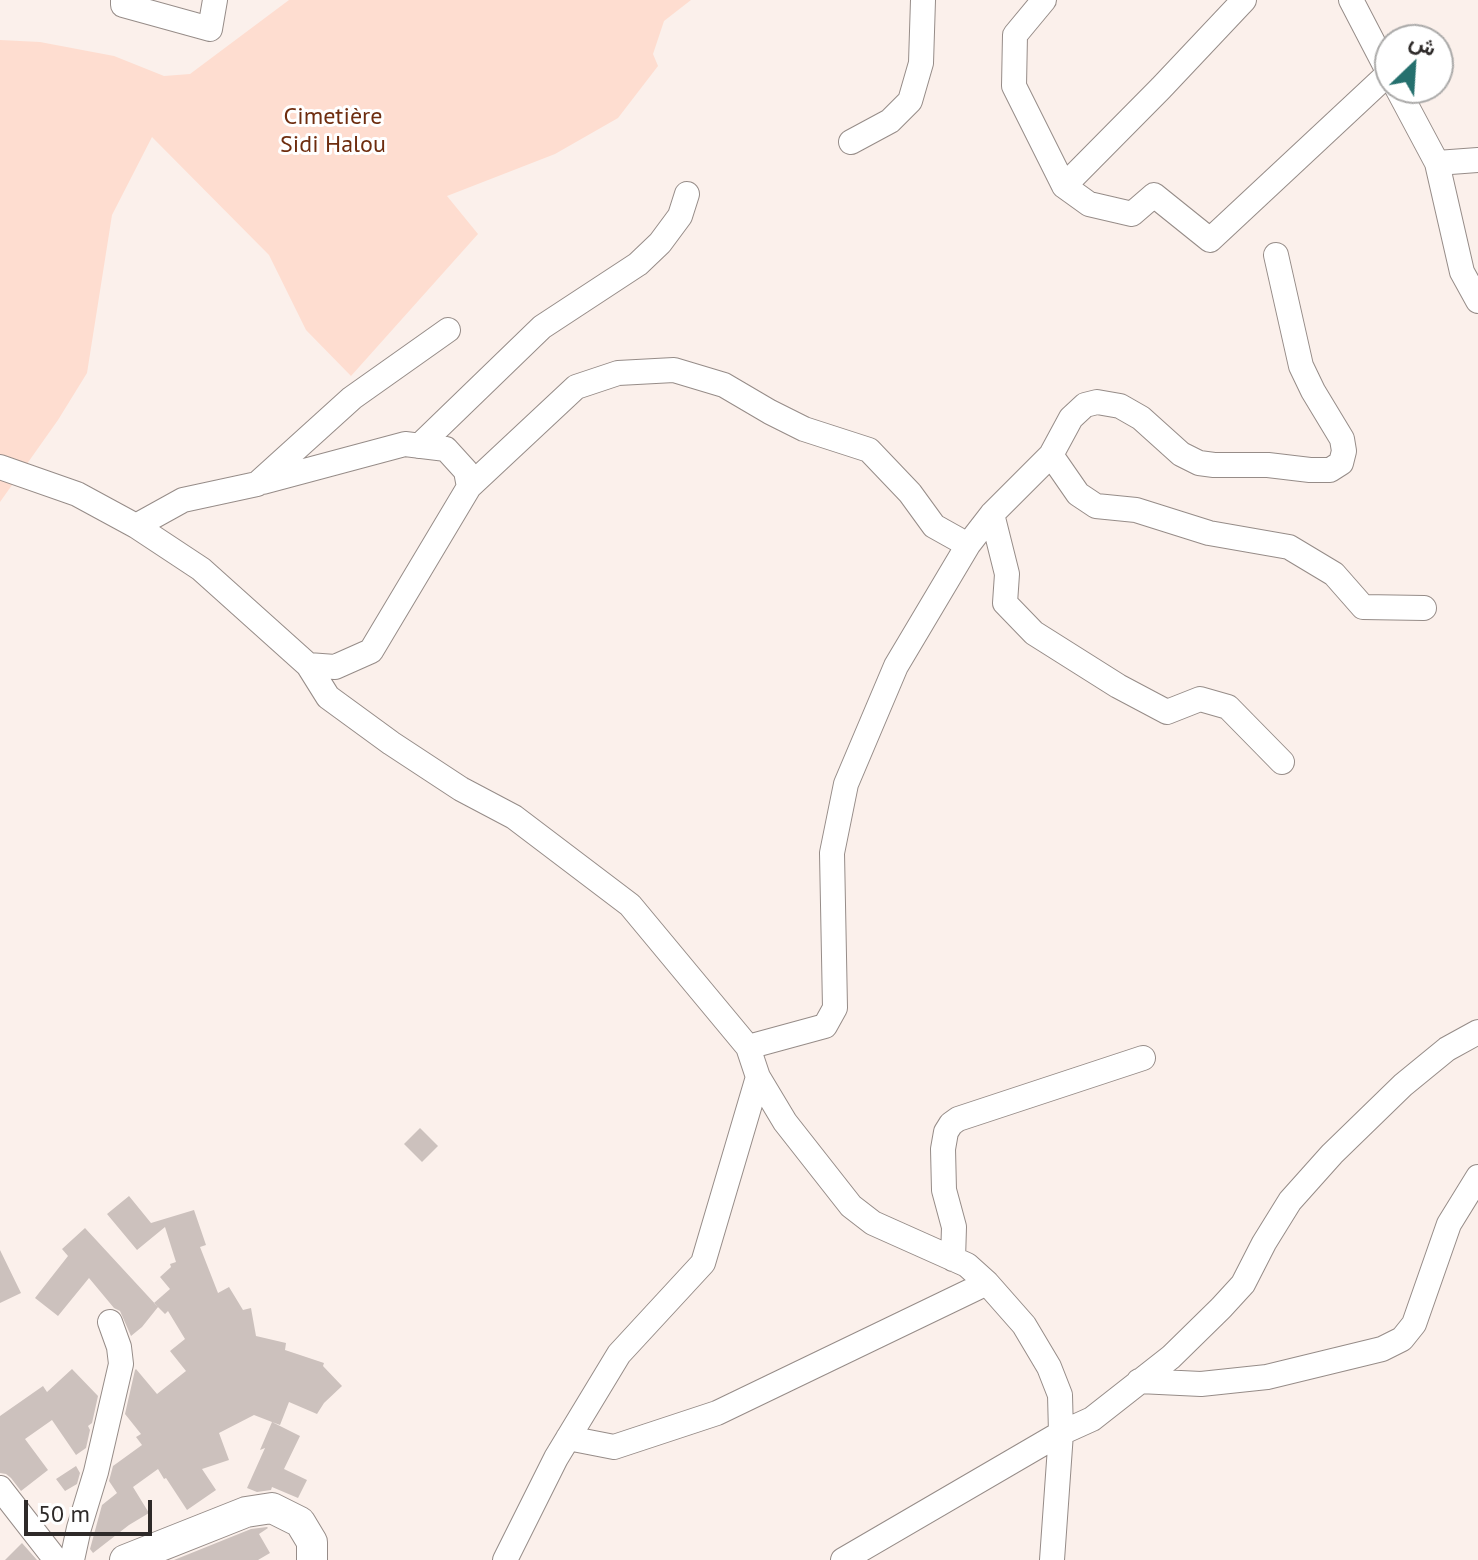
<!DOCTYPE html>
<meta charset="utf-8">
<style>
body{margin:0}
#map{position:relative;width:1478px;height:1560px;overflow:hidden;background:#fbf0eb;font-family:"PT Sans",Vazirmatn,sans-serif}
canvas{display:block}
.north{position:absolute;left:1374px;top:24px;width:80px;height:80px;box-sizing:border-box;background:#fff;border:2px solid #abaaa9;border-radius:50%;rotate:25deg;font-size:22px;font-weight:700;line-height:32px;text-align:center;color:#2e2a29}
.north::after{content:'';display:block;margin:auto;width:28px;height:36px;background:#25706e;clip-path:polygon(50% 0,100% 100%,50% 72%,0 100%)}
.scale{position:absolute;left:24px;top:1500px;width:128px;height:36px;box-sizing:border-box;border:4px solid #2e2a29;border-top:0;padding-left:10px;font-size:24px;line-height:28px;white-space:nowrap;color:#2e2a29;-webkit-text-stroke:6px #fff;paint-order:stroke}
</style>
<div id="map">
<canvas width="1478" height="1560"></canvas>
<div class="north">ش</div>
<div class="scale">50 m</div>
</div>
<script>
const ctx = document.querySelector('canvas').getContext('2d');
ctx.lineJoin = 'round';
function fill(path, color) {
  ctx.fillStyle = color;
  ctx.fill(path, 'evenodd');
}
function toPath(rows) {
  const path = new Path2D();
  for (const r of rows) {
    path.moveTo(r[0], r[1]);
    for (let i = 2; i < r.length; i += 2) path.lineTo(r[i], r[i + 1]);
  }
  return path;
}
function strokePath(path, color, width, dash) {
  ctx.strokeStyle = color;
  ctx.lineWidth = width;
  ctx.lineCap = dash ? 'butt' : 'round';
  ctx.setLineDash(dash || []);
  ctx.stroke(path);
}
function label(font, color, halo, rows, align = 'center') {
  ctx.font = font + ' "PT Sans",sans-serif';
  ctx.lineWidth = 6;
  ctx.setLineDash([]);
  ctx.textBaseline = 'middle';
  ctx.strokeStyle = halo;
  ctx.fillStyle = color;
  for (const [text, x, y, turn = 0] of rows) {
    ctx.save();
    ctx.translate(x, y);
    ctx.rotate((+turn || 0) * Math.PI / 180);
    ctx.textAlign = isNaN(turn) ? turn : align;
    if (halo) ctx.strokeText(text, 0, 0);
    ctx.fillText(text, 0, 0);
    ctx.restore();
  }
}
const green = toPath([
 [289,0,691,0,664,21,653,54,658,66,618,118,555,154,447,196,478,234,351,376,306,330,269,255,152,137,112,215,87,373,58,420,0,502,0,40,40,42,114,56,164,76,190,74]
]);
const building = toPath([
 [420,1128,438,1146,422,1162,404,1144],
 [129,1196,151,1223,194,1210,206,1245,200,1247,218,1293,229,1287,243,1310,251,1308,256,1336,286,1343,285,1350,324,1363,323,1366,342,1386,324,1403,317,1414,289,1402,280,1425,272,1422,300,1436,284,1469,307,1480,298,1498,272,1487,271,1490,257,1492,247,1488,265,1448,260,1450,272,1422,254,1415,219,1433,229,1460,202,1469,216,1490,187,1510,166,1478,164,1479,158,1469,133,1487,149,1513,129,1525,93,1553,90,1549,102,1505,117,1493,109,1481,113,1466,142,1445,136,1437,141,1434,125,1414,135,1370,136,1369,157,1394,186,1371,170,1351,185,1339,168,1311,165,1314,154,1303,170,1289,160,1277,171,1267,170,1264,176,1262,165,1227,137,1250,107,1214],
 [85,1228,158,1307,142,1327,131,1336,120,1311,114,1308,89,1278,58,1316,35,1298,68,1256,62,1249],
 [0,1250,21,1293,0,1303],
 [72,1369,98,1396,92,1423,88,1426,90,1430,86,1448,76,1455,52,1420,25,1439,48,1470,21,1491,11,1478,6,1474,0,1473,0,1416,43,1386,47,1392],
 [76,1466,80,1473,77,1484,65,1491,56,1479],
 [267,1527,268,1528,259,1534,270,1553,258,1560,174,1560,251,1529],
 [22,1543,37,1560,5,1560]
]);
const minor = toPath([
 [123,0,123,5,210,29,215,0],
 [1044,0,1015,35,1014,86,1064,186],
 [1244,0,1161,88,1064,186,1089,204,1132,214,1154,195,1210,240,1389,73],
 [1351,0,1390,75],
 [1397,88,1437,163,1462,272,1478,301],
 [851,142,890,121,910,101,921,63,923,0],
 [1437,163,1478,160],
 [419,446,542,327,638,264,660,243,680,216,687,194],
 [1051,455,1071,418,1085,405,1097,402,1120,406,1141,418,1181,454,1199,463,1214,465,1268,465,1310,470,1330,470,1341,463,1344,451,1342,439,1313,391,1301,366,1276,255],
 [0,467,77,494,136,526,201,569,308,665,328,697,391,743,461,789,514,817,630,905,748,1047,758,1077,785,1122,851,1206,873,1223,967,1265,987,1283,1024,1325,1049,1367,1060,1395,1061,1433,1052,1560],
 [263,482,405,444,446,449,466,471,469,487],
 [992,514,1007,574,1005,603,1034,633,1118,686,1167,712,1200,699,1228,707,1282,762],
 [136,526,183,500,257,484,352,398,448,330],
 [308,665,335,667,371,651,469,487,576,387,618,373,674,370,724,385,770,412,804,429,869,450,910,493,934,526,968,545],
 [748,1047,825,1026,835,1008,832,853,846,784,896,666,968,545,992,514,1051,455,1078,494,1096,506,1136,510,1209,533,1289,547,1334,574,1363,607,1424,608],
 [953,1259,954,1227,944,1190,943,1149,946,1132,951,1124,958,1119,1143,1058],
 [1139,1381,1201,1384,1267,1377,1382,1349,1402,1339,1414,1324,1449,1224,1478,1177],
 [568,1438,614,1447,717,1413,987,1283],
 [0,1488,56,1560],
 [72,1560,79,1528,96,1472,121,1364,119,1347,110,1322],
 [505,1560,556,1458,619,1354,703,1263,758,1077],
 [843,1560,1061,1433,1092,1419,1171,1357,1221,1308,1243,1284,1264,1243,1290,1201,1332,1154,1403,1085,1447,1049,1478,1032]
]);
const major = toPath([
 [125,1560,246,1512,272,1508,300,1522,312,1542,312,1560]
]);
const parkNames = [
 ["Cimetière",333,117],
 ["Sidi Halou",333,145]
];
fill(green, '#feddd0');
fill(building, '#ccc1bd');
strokePath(minor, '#968c88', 26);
strokePath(major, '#968c88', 32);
strokePath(minor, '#fff', 24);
strokePath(major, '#fff', 30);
label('24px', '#6e2d0f', '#fff', parkNames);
</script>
